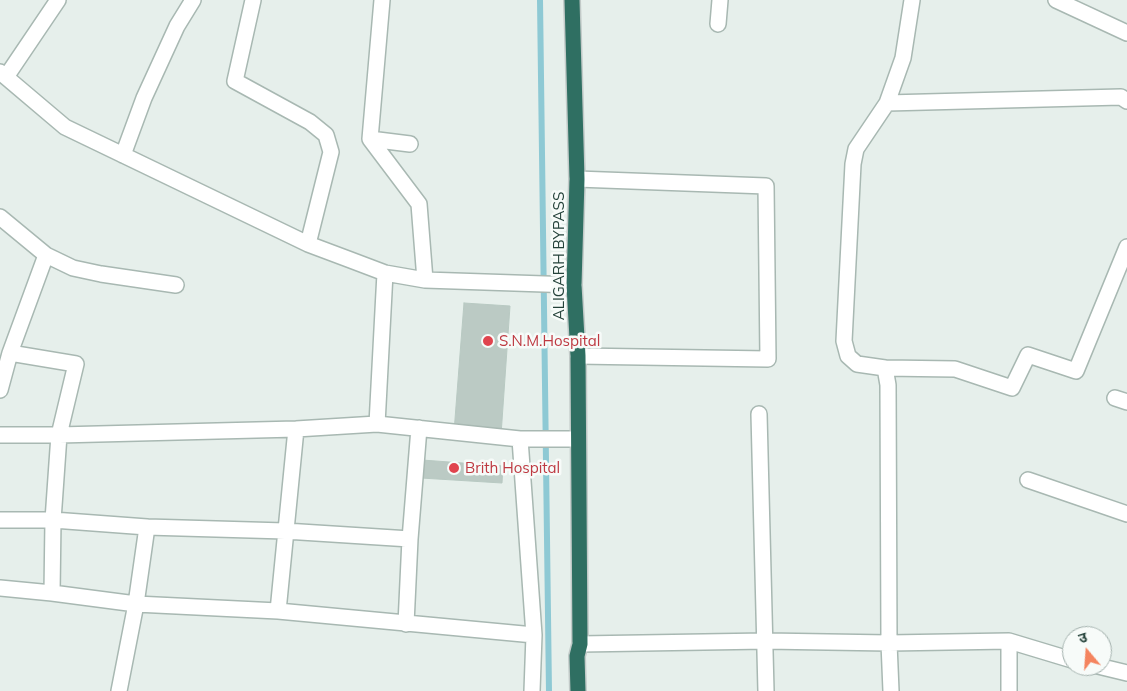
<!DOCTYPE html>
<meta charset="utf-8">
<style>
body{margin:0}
#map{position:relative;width:1127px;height:691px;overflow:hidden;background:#e6efeb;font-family:Mulish,"Noto Sans Devanagari",sans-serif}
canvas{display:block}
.north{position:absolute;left:1062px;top:626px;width:50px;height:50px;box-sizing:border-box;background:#f7fbf9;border:1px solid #a3b1ad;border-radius:50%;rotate:342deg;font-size:14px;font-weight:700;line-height:20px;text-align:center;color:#24423a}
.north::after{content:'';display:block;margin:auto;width:18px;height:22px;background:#f4845f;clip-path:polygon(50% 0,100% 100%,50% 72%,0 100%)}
</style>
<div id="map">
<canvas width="1127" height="691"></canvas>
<div class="north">उ</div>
</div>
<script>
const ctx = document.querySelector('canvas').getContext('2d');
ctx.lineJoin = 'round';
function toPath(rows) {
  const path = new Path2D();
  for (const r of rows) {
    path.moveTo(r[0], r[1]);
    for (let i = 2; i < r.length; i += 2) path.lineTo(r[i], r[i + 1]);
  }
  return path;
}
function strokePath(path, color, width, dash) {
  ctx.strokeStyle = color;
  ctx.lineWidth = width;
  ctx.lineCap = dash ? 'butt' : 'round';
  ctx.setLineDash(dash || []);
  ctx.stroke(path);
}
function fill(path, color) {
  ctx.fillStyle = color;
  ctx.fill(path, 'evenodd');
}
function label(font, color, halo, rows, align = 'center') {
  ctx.font = font + ' Mulish,sans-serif';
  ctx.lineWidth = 5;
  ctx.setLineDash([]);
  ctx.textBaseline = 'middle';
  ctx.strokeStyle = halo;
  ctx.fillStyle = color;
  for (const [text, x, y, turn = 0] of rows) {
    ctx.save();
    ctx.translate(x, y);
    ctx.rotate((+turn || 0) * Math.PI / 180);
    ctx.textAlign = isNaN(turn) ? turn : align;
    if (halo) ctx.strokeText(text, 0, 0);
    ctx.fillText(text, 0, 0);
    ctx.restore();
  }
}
const stream = toPath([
 [540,0,549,691]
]);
const building = toPath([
 [464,303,510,306,501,435,454,432,464,303],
 [422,460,503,466,502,483,421,478,422,460]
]);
const street = toPath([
 [253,0,235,81,310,122,326,135,331,152,308,244],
 [382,0,370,139,410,144],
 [1056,0,1127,33],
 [718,24,720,0],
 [0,72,65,127,308,244,348,259,385,273,425,280,574,285],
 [6,77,58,0],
 [887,103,1121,97,1127,101],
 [370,139,419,204,425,280],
 [123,155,144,98,177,26,193,0],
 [577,179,766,186,768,359,578,356],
 [0,217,46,255,10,353,76,364,59,435,53,520,52,593],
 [46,255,73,268,101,274,176,285],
 [885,368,955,369,1012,388,1028,355,1076,371,1127,247],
 [0,390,10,353],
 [1115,398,1127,402],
 [759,414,766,691],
 [377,424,385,273],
 [0,435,59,435,296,429,377,424,520,439,578,439],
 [520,439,534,635,532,691],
 [1028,480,1127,514],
 [0,520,53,520,147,527,285,531,410,539],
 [0,588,52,593,136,604,278,611,534,635],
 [278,611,296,429],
 [406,624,410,539,419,428],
 [580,644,766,641,889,643,1009,641,1072,660],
 [1098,666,1127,673],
 [119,691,136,604,147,527],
 [891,691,889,643,888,385,885,368,857,364,848,356,844,341,853,164,856,149,887,103,903,58,912,0],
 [1009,691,1009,641]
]);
const highway = toPath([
 [572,0,577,179,574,285,578,356,580,644,577,656,578,691]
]);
const markers = [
 [488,341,6,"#e0444e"],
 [454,468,6,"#e0444e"]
];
const streetNames = [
 ["ALIGARH BYPASS",559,256,-90]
];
const healthNames = [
 ["S.N.M.Hospital",499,341],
 ["Brith Hospital",465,468]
];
strokePath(stream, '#8ec9d4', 6);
fill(building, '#bbcac4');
strokePath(building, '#b8c9c2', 1);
strokePath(street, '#a8b8b2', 18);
strokePath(highway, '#c2cac8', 18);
strokePath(street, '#fff', 15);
strokePath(highway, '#2f6f62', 15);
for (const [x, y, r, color] of markers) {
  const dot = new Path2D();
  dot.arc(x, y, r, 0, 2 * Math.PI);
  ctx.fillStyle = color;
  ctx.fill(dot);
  strokePath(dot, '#f7fbf9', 2);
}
label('15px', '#24423a', '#f7fbf9', streetNames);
label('15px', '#be3a42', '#f7fbf9', healthNames, 'left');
</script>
